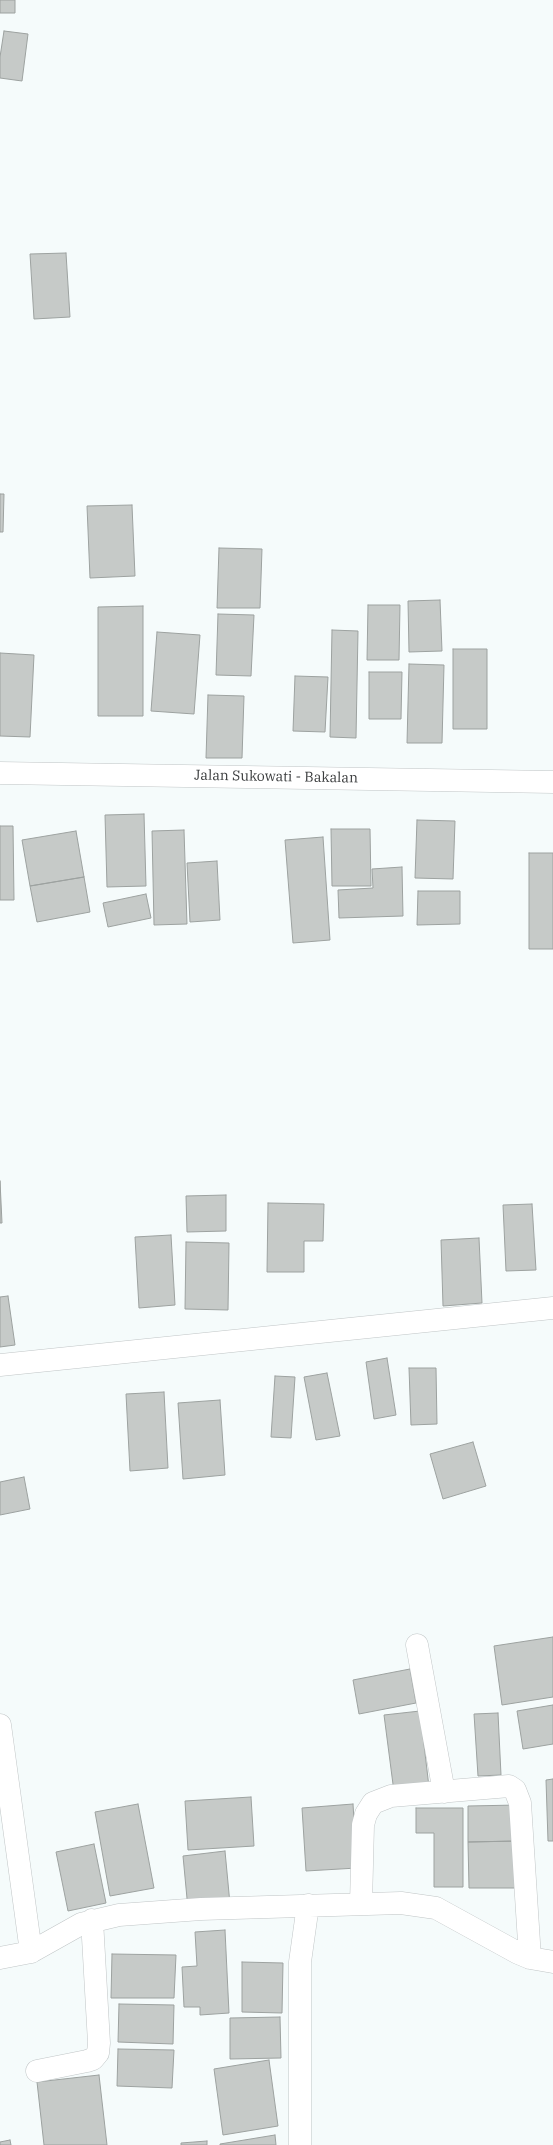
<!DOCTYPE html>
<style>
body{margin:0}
canvas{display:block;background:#f5fbfb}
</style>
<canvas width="553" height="2145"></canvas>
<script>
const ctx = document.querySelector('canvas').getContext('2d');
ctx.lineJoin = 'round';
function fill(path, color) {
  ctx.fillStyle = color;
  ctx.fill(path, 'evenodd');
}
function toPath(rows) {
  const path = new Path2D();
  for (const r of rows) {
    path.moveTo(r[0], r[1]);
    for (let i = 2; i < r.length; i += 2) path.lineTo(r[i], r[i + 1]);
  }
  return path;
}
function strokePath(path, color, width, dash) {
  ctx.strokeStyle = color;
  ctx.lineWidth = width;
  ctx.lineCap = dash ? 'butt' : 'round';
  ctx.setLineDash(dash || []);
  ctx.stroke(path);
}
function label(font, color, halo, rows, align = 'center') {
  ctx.font = font + ' "IBM Plex Serif",serif';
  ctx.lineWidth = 3;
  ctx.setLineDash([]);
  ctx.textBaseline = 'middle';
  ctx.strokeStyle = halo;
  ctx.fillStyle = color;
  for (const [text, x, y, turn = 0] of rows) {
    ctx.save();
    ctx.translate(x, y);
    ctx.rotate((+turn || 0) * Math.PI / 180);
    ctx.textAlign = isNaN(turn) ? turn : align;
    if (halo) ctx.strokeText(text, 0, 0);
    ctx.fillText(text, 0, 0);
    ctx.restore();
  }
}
const building = toPath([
 [0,0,15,0,15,13,0,13,0,0],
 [4,31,28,34,22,81,0,78,0,57,4,31],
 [66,253,70,317,34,319,30,254,66,253],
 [0,494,4,494,3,532,0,532,0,494],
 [132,505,135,576,90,578,87,506,132,505],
 [219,548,262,549,260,608,217,608,219,548],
 [440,600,442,651,409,652,408,601,440,600],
 [368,605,400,605,399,660,367,660,368,605],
 [143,606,143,716,98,716,98,607,143,606],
 [218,614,254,615,251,676,216,675,218,614],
 [332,630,358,631,356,738,330,737,332,630],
 [157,632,200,635,194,714,151,711,157,632],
 [453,649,487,649,487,729,453,729,453,649],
 [0,653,34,655,30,737,0,736,0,653],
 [409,664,444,665,442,743,407,743,409,664],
 [369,672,402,672,401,719,369,719,369,672],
 [295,676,328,677,325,732,293,731,295,676],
 [208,695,244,696,242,758,206,758,208,695],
 [144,814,146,886,107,887,105,815,144,814],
 [417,820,455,821,453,879,415,878,417,820],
 [0,826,13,826,14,900,0,900,0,826],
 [331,829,370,829,371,886,332,886,331,829],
 [184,830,187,924,154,925,152,831,184,830],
 [76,831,84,877,30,886,22,840,76,831],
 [323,837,330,940,293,943,285,840,323,837],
 [529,853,553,853,553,949,529,949,529,853],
 [217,861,220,920,190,922,187,863,217,861],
 [402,867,403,916,339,918,338,890,373,888,372,869,402,867],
 [84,877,90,912,37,922,30,886,84,877],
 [418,891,460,891,460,924,417,925,418,891],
 [146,894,151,918,108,927,103,903,146,894],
 [0,1181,2,1223,0,1223,0,1181],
 [226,1195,226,1231,187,1232,186,1196,226,1195],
 [268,1203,324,1204,323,1241,304,1241,304,1272,267,1272,268,1203],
 [532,1204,536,1270,506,1271,503,1205,532,1204],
 [171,1235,175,1305,139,1308,135,1237,171,1235],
 [479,1238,482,1303,443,1306,441,1240,479,1238],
 [186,1242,229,1243,228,1310,185,1309,186,1242],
 [8,1296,15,1345,0,1347,0,1297,8,1296],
 [387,1358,396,1415,374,1419,366,1362,387,1358],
 [409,1368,436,1368,437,1424,411,1425,409,1368],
 [327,1373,340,1436,316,1440,304,1377,327,1373],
 [275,1376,295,1377,291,1438,271,1437,275,1376],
 [164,1392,168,1468,130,1471,126,1394,164,1392],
 [220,1400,225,1475,183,1479,178,1403,220,1400],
 [473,1442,486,1486,443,1499,430,1454,473,1442],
 [24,1477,30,1509,0,1515,0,1482,24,1477],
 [553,1637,553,1697,502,1705,494,1646,553,1637],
 [410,1669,416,1703,359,1714,353,1680,410,1669],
 [553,1705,553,1744,523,1749,517,1711,553,1705],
 [420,1711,429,1787,394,1792,384,1715,420,1711],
 [498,1713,501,1775,478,1776,474,1714,498,1713],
 [553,1779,553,1841,548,1841,546,1780,553,1779],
 [251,1797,254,1846,188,1850,185,1801,251,1797],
 [138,1804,154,1888,110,1896,95,1812,138,1804],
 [353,1804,357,1868,306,1871,302,1808,353,1804],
 [518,1805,518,1841,468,1842,468,1806,518,1805],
 [416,1808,463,1808,463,1887,434,1887,434,1833,416,1833,416,1808],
 [518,1841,518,1888,469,1888,468,1842,518,1841],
 [94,1844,106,1903,68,1911,56,1852,94,1844],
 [225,1851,230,1904,188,1909,183,1856,225,1851],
 [225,1930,229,2013,200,2015,200,2007,184,2007,182,1967,197,1966,195,1932,225,1930],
 [112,1954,176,1955,174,1998,111,1998,112,1954],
 [242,1962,283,1963,282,2013,242,2012,242,1962],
 [119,2004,174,2005,173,2044,118,2042,119,2004],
 [280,2017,281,2058,230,2059,230,2018,280,2017],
 [118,2049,174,2050,172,2088,117,2086,118,2049],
 [269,2060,278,2126,223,2135,214,2069,269,2060],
 [99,2075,107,2145,44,2145,37,2082,99,2075],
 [275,2135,276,2145,220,2145,220,2144,275,2135],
 [10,2140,11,2145,0,2145,0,2142,10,2140],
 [207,2141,207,2145,181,2145,181,2143,207,2141]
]);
const minor = toPath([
 [0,773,553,782],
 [0,1365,553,1308],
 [417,1645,444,1792],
 [0,1725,31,1952],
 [361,1904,363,1825,366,1814,373,1803,391,1796,509,1786,515,1790,520,1803,530,1958],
 [0,1958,31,1952,81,1924,119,1915,201,1909,401,1903,436,1908,518,1953,530,1958,553,1962],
 [37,2071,87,2061,93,2059,98,2053,99,2043,92,1920],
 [300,2145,300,1962,308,1905]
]);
const streetNames = [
 ["Jalan Sukowati - Bakalan",276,777,1]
];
fill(building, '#c6cac8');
strokePath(building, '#9da2a0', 1);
strokePath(minor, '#c0c5c6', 23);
strokePath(minor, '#fff', 22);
label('14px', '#393b3c', '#fff', streetNames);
</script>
